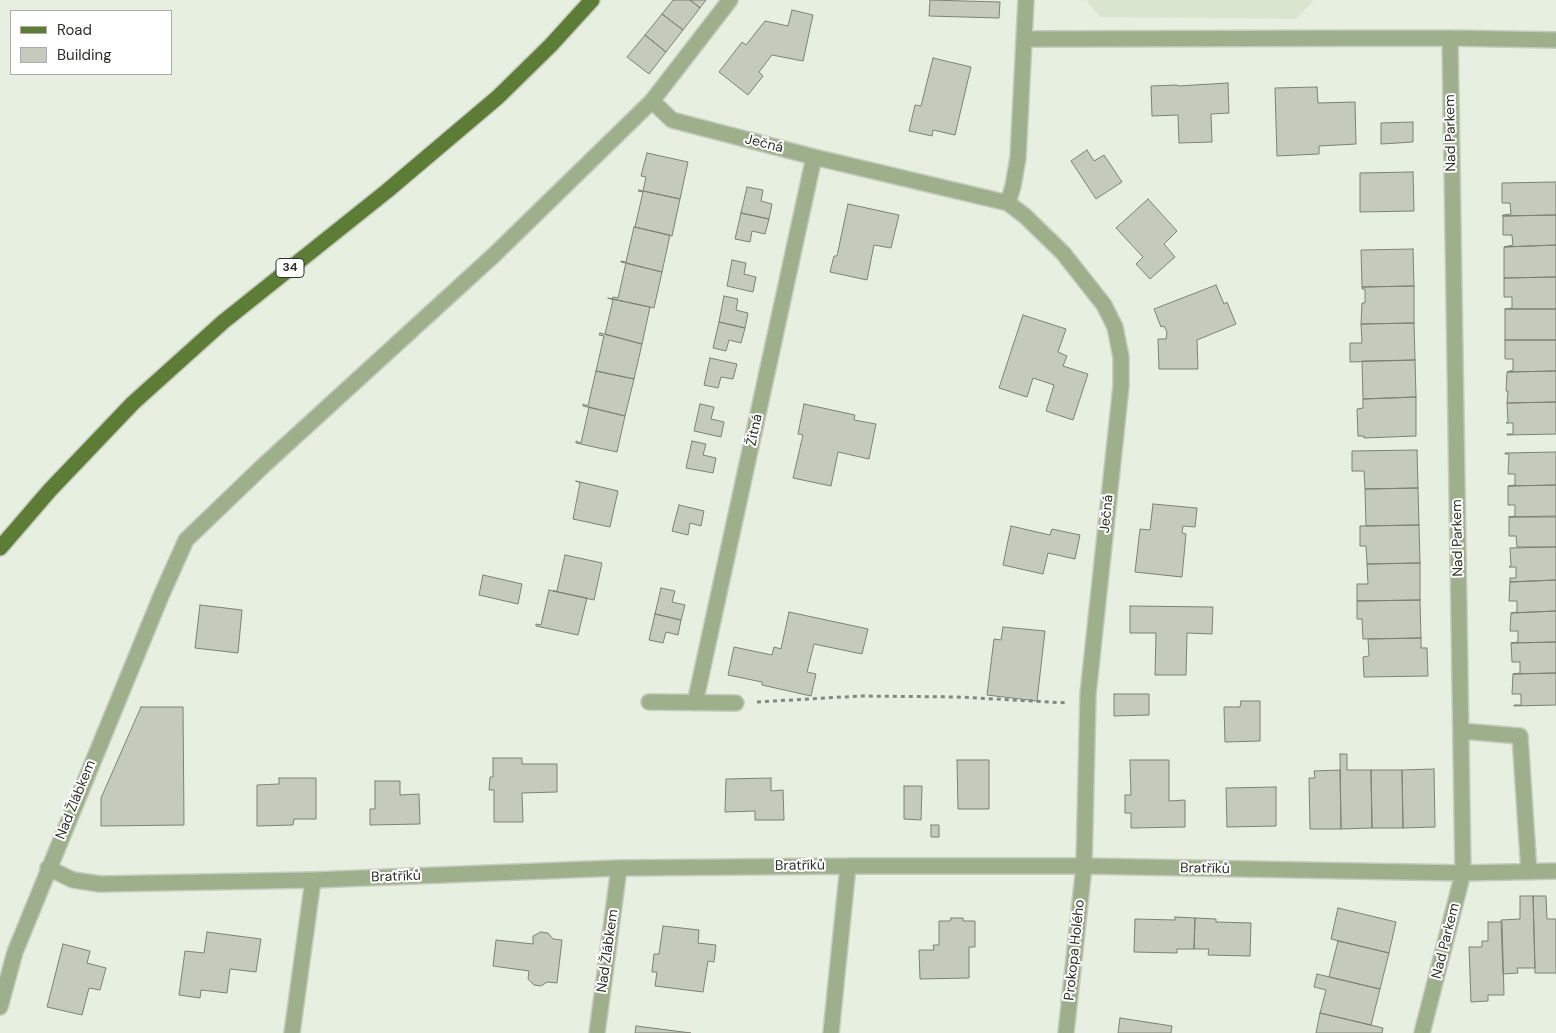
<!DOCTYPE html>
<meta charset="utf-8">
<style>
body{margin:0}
#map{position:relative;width:1556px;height:1033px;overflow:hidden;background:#e7efe0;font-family:"DM Sans",sans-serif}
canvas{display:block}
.legend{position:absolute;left:10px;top:10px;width:162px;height:65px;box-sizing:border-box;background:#fff;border:1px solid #abacaa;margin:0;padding:6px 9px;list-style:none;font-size:15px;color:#2c2f2a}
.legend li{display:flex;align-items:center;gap:10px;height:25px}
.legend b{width:25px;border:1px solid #abacaa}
</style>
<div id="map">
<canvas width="1556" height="1033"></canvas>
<ul class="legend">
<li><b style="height:6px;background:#5d7d36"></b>Road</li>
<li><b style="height:14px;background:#c4cbbd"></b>Building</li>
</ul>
</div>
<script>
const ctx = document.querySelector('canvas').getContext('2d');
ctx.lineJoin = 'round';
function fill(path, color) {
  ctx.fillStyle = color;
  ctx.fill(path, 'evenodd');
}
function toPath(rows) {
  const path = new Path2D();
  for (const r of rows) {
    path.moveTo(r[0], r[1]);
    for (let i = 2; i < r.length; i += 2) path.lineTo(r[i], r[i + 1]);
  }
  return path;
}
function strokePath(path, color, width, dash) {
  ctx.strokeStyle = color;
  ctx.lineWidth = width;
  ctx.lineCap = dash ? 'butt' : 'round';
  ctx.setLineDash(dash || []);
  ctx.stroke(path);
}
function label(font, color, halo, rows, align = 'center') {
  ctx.font = font + ' "DM Sans",sans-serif';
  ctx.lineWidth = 4;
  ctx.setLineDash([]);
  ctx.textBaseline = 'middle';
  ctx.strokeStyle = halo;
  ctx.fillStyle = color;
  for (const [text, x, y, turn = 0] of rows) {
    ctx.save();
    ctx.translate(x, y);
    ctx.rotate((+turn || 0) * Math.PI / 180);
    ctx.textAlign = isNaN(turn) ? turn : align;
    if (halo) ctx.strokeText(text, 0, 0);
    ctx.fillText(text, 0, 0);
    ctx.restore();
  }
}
const built = toPath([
 [1086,0,1314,0,1296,19,1100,17]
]);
const building = toPath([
 [673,0,690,0,700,8,683,30,662,14,673,0],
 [690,0,706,0,700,8,690,0],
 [930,0,1000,2,999,18,929,16,930,0],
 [792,10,813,15,803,61,772,55,759,72,763,76,748,95,719,72,742,42,746,45,765,21,788,26,792,10],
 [662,14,683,30,666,52,645,35,662,14],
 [645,35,666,52,649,74,627,57,645,35],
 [933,58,971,67,955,135,933,130,932,136,909,131,915,105,921,106,933,58],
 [1228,83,1229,113,1211,114,1212,142,1179,143,1178,115,1152,116,1151,86,1177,85,1178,86,1228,83],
 [1317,87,1318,103,1355,102,1356,144,1319,146,1319,154,1277,156,1275,88,1317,87],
 [1413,122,1413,142,1381,144,1381,123,1413,122],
 [1087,150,1094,161,1104,155,1122,182,1096,199,1071,161,1087,150],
 [647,153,688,162,680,199,643,191,646,177,641,176,647,153],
 [1413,172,1414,211,1360,212,1360,173,1413,172],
 [1556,182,1556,215,1502,216,1503,215,1511,214,1510,203,1502,203,1502,183,1556,182],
 [747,187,763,190,761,201,772,204,769,219,741,213,747,187],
 [639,190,680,199,672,236,635,227,643,192,638,191,639,190],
 [1148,199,1177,231,1164,244,1175,257,1150,279,1136,264,1143,257,1116,228,1148,199],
 [848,204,899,215,891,248,874,245,867,280,830,272,834,256,837,256,848,204],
 [741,213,769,219,765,234,752,231,750,242,735,239,741,213],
 [1556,215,1556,245,1504,247,1513,245,1512,235,1503,235,1503,216,1556,215],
 [634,227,670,235,662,272,621,262,621,261,626,262,634,227],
 [1556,245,1556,277,1504,278,1504,247,1556,245],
 [1413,249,1414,286,1362,287,1361,250,1413,249],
 [732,260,746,263,744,274,756,277,753,292,727,286,732,260],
 [626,263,662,272,654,308,612,299,613,297,618,298,626,263],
 [1556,277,1556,309,1505,309,1512,308,1512,297,1504,297,1504,278,1556,277],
 [1216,285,1224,304,1227,302,1236,324,1197,340,1198,369,1159,369,1158,339,1166,339,1167,332,1164,326,1161,327,1154,309,1216,285],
 [1414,286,1414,323,1361,324,1362,303,1365,303,1365,289,1362,289,1362,287,1414,286],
 [724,296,738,299,736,310,748,313,745,328,719,322,724,296],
 [608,298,650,307,642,344,605,334,613,300,608,298],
 [1505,309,1556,309,1556,340,1505,340,1505,309],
 [1023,315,1066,329,1058,352,1067,356,1063,366,1088,374,1073,420,1046,411,1054,385,1033,378,1027,397,999,388,1023,315],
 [719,322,745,328,741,343,729,340,726,351,713,348,719,322],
 [1414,323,1415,360,1350,362,1350,343,1362,343,1361,324,1414,323],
 [600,333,642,344,634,379,596,371,604,336,599,335,600,333],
 [1505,340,1556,340,1556,371,1507,372,1513,370,1513,359,1505,359,1505,340],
 [710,358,737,364,733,379,721,377,718,388,704,385,710,358],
 [1415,360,1416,397,1363,399,1362,361,1415,360],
 [596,371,634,379,625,416,583,406,583,404,588,406,596,371],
 [1556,371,1556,402,1507,403,1508,391,1506,391,1507,372,1556,371],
 [1416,397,1416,436,1364,438,1364,436,1358,436,1357,409,1363,408,1363,399,1416,397],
 [1556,402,1556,434,1507,435,1507,434,1513,434,1513,423,1506,423,1508,422,1507,403,1556,402],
 [700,404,714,407,711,419,724,422,721,437,694,431,700,404],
 [804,404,855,415,854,420,876,424,869,459,838,452,831,486,793,478,803,435,798,434,804,404],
 [589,407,625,416,617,452,576,443,576,441,581,443,589,407],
 [692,441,706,444,703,455,716,458,713,473,686,468,692,441],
 [1417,450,1418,488,1365,489,1364,471,1352,471,1352,451,1417,450],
 [1556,452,1556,485,1508,486,1515,485,1515,474,1508,474,1509,454,1505,454,1505,453,1556,452],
 [576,481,618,491,610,527,573,519,580,483,576,481],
 [1556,485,1556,516,1509,517,1515,516,1515,505,1508,505,1508,486,1556,485],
 [1418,488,1419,525,1366,526,1365,489,1418,488],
 [1153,504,1197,508,1195,527,1183,526,1182,533,1186,534,1182,577,1135,572,1140,529,1150,530,1153,504],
 [679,505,704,511,701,526,690,523,688,535,672,531,679,505],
 [1509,517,1556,517,1556,547,1517,547,1516,536,1509,536,1509,517],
 [1419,525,1420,563,1367,564,1366,546,1360,546,1360,526,1419,525],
 [1011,526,1050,535,1052,529,1080,535,1075,559,1048,553,1043,574,1003,565,1011,526],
 [1556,547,1556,580,1510,582,1510,578,1516,578,1516,567,1509,567,1511,566,1510,548,1556,547],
 [565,555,602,563,594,600,553,591,557,591,565,555],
 [1420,563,1420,600,1357,601,1357,584,1368,584,1367,564,1420,563],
 [483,575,522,584,518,604,479,595,483,575],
 [1556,580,1556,611,1511,613,1517,612,1517,601,1509,601,1510,582,1556,580],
 [661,588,675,591,672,602,685,605,681,620,655,614,661,588],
 [549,590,587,598,578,635,536,626,536,624,541,625,549,590],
 [1420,600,1421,638,1363,639,1362,619,1357,619,1357,601,1420,600],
 [200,605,242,610,238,653,195,648,200,605],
 [1130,606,1213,607,1212,634,1187,633,1186,675,1155,675,1156,633,1130,633,1130,606],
 [1556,611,1556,642,1511,643,1518,642,1518,631,1510,631,1511,613,1556,611],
 [789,612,868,629,862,654,814,644,807,672,816,674,811,696,762,685,762,682,728,675,734,647,772,655,774,647,781,649,789,612],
 [655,614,681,620,678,635,666,632,663,643,649,640,655,614],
 [1003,627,1045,631,1037,701,987,695,994,639,1001,640,1003,627],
 [1421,638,1421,648,1427,648,1428,676,1364,677,1363,657,1369,656,1368,639,1421,638],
 [1556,642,1556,673,1513,674,1520,673,1520,662,1512,662,1511,643,1556,642],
 [1556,673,1556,705,1514,706,1514,705,1521,705,1521,694,1512,694,1513,674,1556,673],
 [1114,694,1149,694,1149,715,1114,716,1114,694],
 [1241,701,1260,701,1260,741,1225,742,1224,707,1240,707,1241,701],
 [141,707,183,707,184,825,101,826,101,798,141,707],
 [1340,754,1347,754,1347,770,1371,770,1372,828,1341,829,1340,754],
 [493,758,522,758,522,764,557,764,557,792,522,793,523,822,494,822,494,790,489,790,490,777,493,777,493,758],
 [957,760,989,760,989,809,958,809,957,760],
 [1130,760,1169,760,1169,801,1185,800,1185,827,1131,828,1131,813,1125,813,1125,795,1131,795,1130,760],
 [1434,769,1435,827,1403,828,1402,770,1434,769],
 [1340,770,1341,829,1310,829,1309,778,1315,778,1314,771,1340,770],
 [1371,770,1402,770,1403,828,1372,828,1371,770],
 [279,778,316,778,316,819,294,819,293,825,257,826,257,785,279,784,279,778],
 [771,778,771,791,783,790,784,820,755,820,755,811,725,812,726,779,771,778],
 [375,781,400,781,400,795,419,794,420,824,370,825,370,809,375,809,375,781],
 [904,786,922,786,921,820,904,819,904,786],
 [1276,787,1276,826,1227,827,1226,788,1276,787],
 [931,825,939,825,939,837,931,837,931,825],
 [1520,896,1533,896,1535,968,1517,968,1518,973,1503,974,1501,920,1520,919,1520,896],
 [1533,896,1546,896,1547,919,1556,919,1556,973,1535,973,1533,896],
 [1338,908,1396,922,1389,953,1331,939,1338,908],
 [1175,917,1195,918,1194,949,1177,949,1177,953,1134,952,1135,919,1175,920,1175,917],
 [951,918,963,918,963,921,975,921,975,947,969,947,969,978,920,979,919,950,934,950,933,945,939,945,939,921,950,921,951,918],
 [1195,918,1216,919,1216,922,1251,923,1250,956,1208,955,1209,949,1194,949,1195,918],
 [1488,922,1502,922,1504,995,1488,995,1488,1001,1471,1002,1469,947,1482,947,1482,941,1488,941,1488,922],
 [663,926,699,930,698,943,716,945,714,962,708,961,703,992,655,986,657,972,652,972,654,954,659,954,663,926],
 [207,932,261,939,256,972,230,969,227,993,201,990,200,998,179,995,185,951,204,953,207,932],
 [541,932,548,933,553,939,562,940,557,983,547,982,541,986,534,985,528,979,529,971,493,966,496,940,533,944,533,936,541,932],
 [1338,941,1389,953,1380,989,1329,977,1338,941],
 [63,944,90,951,87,963,106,968,100,990,89,988,82,1015,47,1007,63,944],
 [1317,974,1380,989,1371,1025,1320,1013,1326,990,1314,987,1317,974],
 [1320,1013,1383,1028,1382,1033,1316,1033,1320,1013],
 [1120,1018,1172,1026,1171,1033,1118,1033,1120,1018],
 [636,1026,691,1033,635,1033,636,1026]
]);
const path = toPath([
 [757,702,860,696,958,697,1068,703]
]);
const minor = toPath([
 [730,0,652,101,672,120,814,157,1008,203],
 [1026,0,1018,158,1013,186,1008,203,1025,216,1063,253,1104,305,1115,327,1121,357,1121,386,1088,694,1084,866,1066,1033],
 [1025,39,1450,38,1556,40],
 [649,702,736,703],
 [695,703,814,157],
 [1461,731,1520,736,1529,872],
 [48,868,73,880,100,884,313,880,619,868,848,866,1084,866,1463,873,1556,871],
 [0,1007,15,952,161,596,186,540,263,466,494,255,652,101],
 [292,1033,313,880],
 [597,1033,619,868],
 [831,1033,848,866],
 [1422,1033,1463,873,1450,38]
]);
const major = toPath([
 [0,548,50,490,133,403,223,322,387,191,498,97,551,45,592,0]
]);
const shields = [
 [290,268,28]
];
const shieldNames = [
 ["34",290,268]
];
const streetNames = [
 ["Nad Parkem",1451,133,-91],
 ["Ječná",764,144,14],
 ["Žitná",755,430,-78],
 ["Ječná",1107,514,-84],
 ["Nad Parkem",1458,538,-91],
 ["Nad Žlábkem",76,800,-68],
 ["Bratříků",800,866,-1],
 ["Bratříků",1205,869,1],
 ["Bratříků",396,877,-2],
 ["Nad Parkem",1446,941,-76],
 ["Prokopa Holého",1075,950,-84],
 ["Nad Žlábkem",608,951,-82]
];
fill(built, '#dae5d0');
fill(building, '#c4cbbd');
strokePath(building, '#7c8275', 1);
strokePath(minor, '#c5ccbf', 18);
strokePath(major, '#c5ccbf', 18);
strokePath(path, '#82887e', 3, [4, 4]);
strokePath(minor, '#9eb08b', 15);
strokePath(major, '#5d7d36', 15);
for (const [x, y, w] of shields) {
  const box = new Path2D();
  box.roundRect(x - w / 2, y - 9.5, w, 19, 4);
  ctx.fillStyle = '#fff';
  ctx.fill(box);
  strokePath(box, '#2c2f2a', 1);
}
label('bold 12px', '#2c2f2a', null, shieldNames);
label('14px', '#2c2f2a', '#fff', streetNames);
</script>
